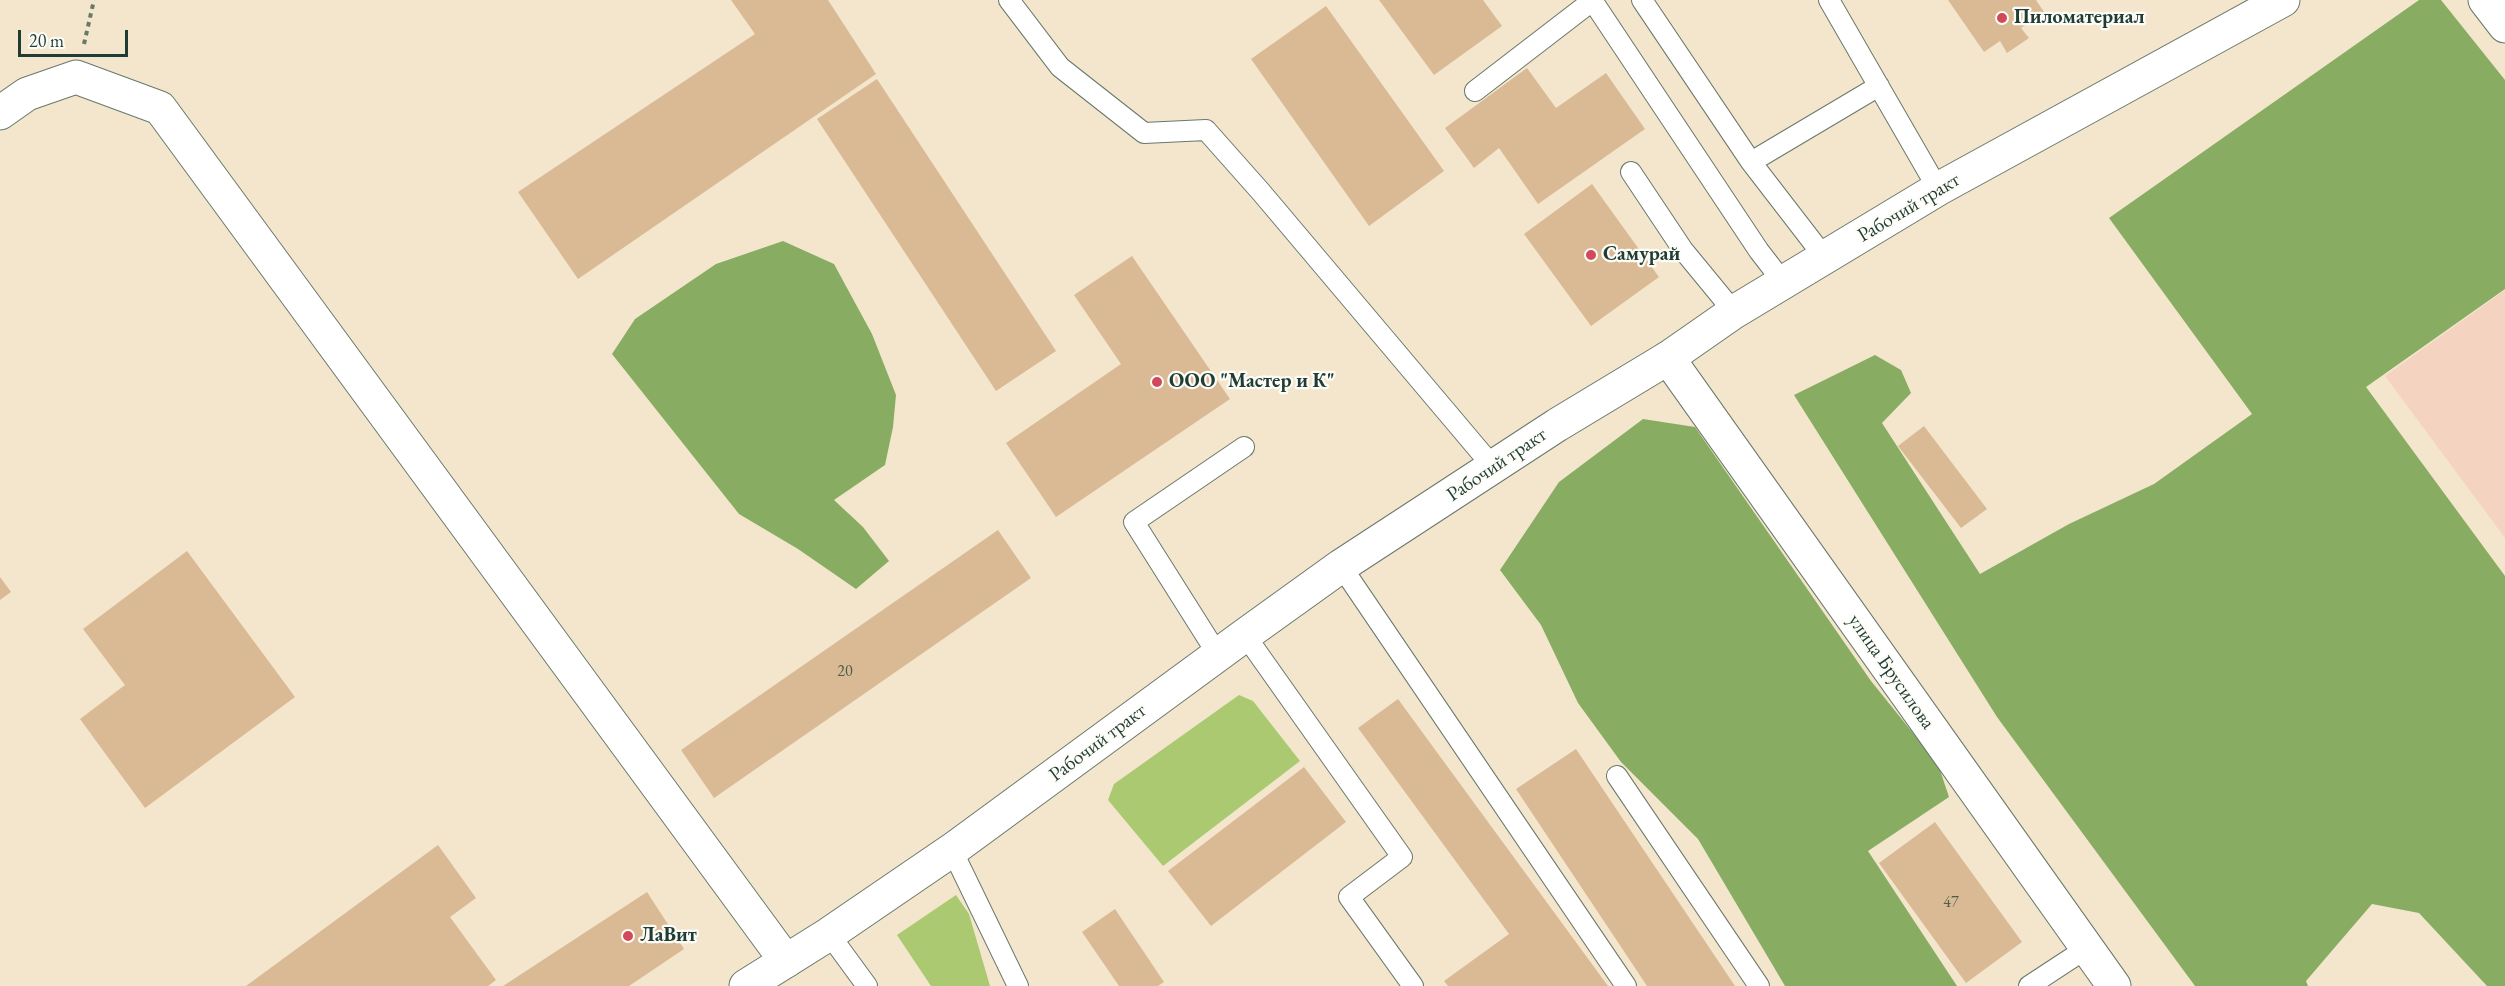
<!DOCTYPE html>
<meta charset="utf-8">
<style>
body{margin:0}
#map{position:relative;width:2505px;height:986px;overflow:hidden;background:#f3e6cd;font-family:"EB Garamond",serif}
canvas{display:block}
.scale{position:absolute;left:18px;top:30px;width:110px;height:27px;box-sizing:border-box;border:3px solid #1f3d34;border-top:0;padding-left:8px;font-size:18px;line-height:21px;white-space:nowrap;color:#1f3d34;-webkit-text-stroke:4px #fdfcf7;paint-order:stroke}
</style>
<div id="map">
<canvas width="2505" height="986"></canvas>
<div class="scale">20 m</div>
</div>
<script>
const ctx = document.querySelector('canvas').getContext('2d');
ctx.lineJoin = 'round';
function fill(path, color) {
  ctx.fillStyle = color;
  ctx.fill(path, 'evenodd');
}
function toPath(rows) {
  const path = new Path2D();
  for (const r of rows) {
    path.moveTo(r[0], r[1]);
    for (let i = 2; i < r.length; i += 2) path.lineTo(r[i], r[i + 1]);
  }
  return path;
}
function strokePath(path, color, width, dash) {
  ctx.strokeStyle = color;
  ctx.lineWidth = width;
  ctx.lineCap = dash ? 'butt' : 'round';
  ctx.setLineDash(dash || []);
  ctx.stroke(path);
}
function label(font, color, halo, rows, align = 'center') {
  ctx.font = font + ' "EB Garamond",serif';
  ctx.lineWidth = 4.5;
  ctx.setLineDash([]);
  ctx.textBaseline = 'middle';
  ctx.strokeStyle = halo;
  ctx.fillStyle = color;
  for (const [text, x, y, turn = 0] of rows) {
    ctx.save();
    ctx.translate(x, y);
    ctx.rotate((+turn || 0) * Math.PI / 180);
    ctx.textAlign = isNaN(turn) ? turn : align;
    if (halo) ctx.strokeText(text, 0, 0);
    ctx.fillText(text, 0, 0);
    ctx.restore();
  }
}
const built = toPath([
 [2505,290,2505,538,2385,376]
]);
const green = toPath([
 [1239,695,1253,701,1300,761,1163,866,1108,800,1114,784],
 [956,895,969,914,990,986,931,986,897,935]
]);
const forest = toPath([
 [2419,0,2441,0,2505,80,2505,289,2366,387,2505,576,2505,986,2487,986,2419,913,2372,904,2306,981,2308,986,2195,986,1997,717,1794,395,1875,355,1901,370,1911,393,1882,423,1980,574,2069,524,2154,484,2252,414,2109,218],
 [783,241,834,264,872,334,896,395,893,427,885,465,834,500,863,527,889,561,856,589,798,549,739,514,612,354,635,319,716,264],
 [1643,419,1695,427,1871,681,1938,764,1949,797,1868,851,1957,986,1785,986,1698,839,1621,762,1578,703,1541,625,1500,570,1559,482]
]);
const building = toPath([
 [731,0,828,0,876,74,578,279,518,192,755,34],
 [1379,0,1483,0,1502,26,1434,75],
 [1948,0,2036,0,2044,12,2021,28,2029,38,2007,53,2000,41,1984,52],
 [1326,6,1444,171,1369,226,1251,59],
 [1527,68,1556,108,1606,73,1645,129,1538,204,1499,148,1474,168,1445,128],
 [877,79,1056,351,996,391,817,119],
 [1592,184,1659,277,1591,326,1524,234],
 [1132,256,1230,399,1056,517,1006,443,1121,364,1074,295],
 [1924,426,1987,509,1961,528,1898,446],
 [998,530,1031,578,714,798,681,750],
 [187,551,295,697,145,808,80,719,125,685,83,629],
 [0,577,11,592,0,600],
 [1398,699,1608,986,1448,986,1444,981,1509,934,1358,728],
 [1576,749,1735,986,1647,986,1516,789],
 [1304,767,1346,822,1211,926,1168,871],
 [1935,822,2022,942,1966,983,1879,863],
 [438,845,476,898,450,917,496,980,488,986,246,986],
 [647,892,684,949,629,986,503,986],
 [1115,909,1164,982,1158,986,1119,986,1082,932]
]);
const path = toPath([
 [84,44,94,0]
]);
const lane = toPath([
 [1009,0,1060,67,1144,133,1206,130,1261,192,1494,468],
 [1592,0,1759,251,1783,282],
 [1642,0,1751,162,1879,86],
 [1829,0,1938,189],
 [1475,91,1592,1],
 [1751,162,1825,258],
 [1631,172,1683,250,1734,312],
 [1341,566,1626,986],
 [1245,635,1402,857,1349,897,1413,986],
 [1218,655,1134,522,1244,447],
 [1617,776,1759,986],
 [952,850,1018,986],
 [829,934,867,986],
 [2029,986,2087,948]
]);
const street = toPath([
 [2485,0,2505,26],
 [0,113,27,94,76,77,160,108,786,961],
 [1668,358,2114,986]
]);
const secondary = toPath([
 [746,986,829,934,952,850,1245,635,1341,566,1557,425,1668,358,1734,312,1938,189,2283,0]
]);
const markers = [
 [2002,18,6,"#d1495b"],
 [1591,255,6,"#d1495b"],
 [1157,382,6,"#d1495b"],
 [628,936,6,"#d1495b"]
];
const numberNames = [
 ["20",845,672],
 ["47",1951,903]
];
const poiNames = [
 ["Пиломатериал",2014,18],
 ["Самурай",1603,255],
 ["ООО \"Мастер и К\"",1169,382],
 ["ЛаВит",640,936]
];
const streetNames = [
 ["Рабочий тракт",1909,208,-31],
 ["Рабочий тракт",1497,465,-34],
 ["улица Брусилова",1891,672,55],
 ["Рабочий тракт",1098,743,-37]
];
fill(built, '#f5d3c1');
fill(green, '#abc970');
fill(forest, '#88ad62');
fill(building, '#d9ba95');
strokePath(lane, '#69786a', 22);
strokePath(street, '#69786a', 35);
strokePath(secondary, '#69786a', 35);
strokePath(path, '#69786a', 4, [4.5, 4.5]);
strokePath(lane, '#fff', 20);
strokePath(street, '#fff', 33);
strokePath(secondary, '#fff', 33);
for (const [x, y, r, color] of markers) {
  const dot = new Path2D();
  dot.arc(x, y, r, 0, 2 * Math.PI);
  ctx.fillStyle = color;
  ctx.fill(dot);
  strokePath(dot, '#fdfcf7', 2);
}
label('16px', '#4e5c4c', null, numberNames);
label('bold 20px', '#1f3d34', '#fdfcf7', poiNames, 'left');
label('20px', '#1f3d34', '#fdfcf7', streetNames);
</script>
